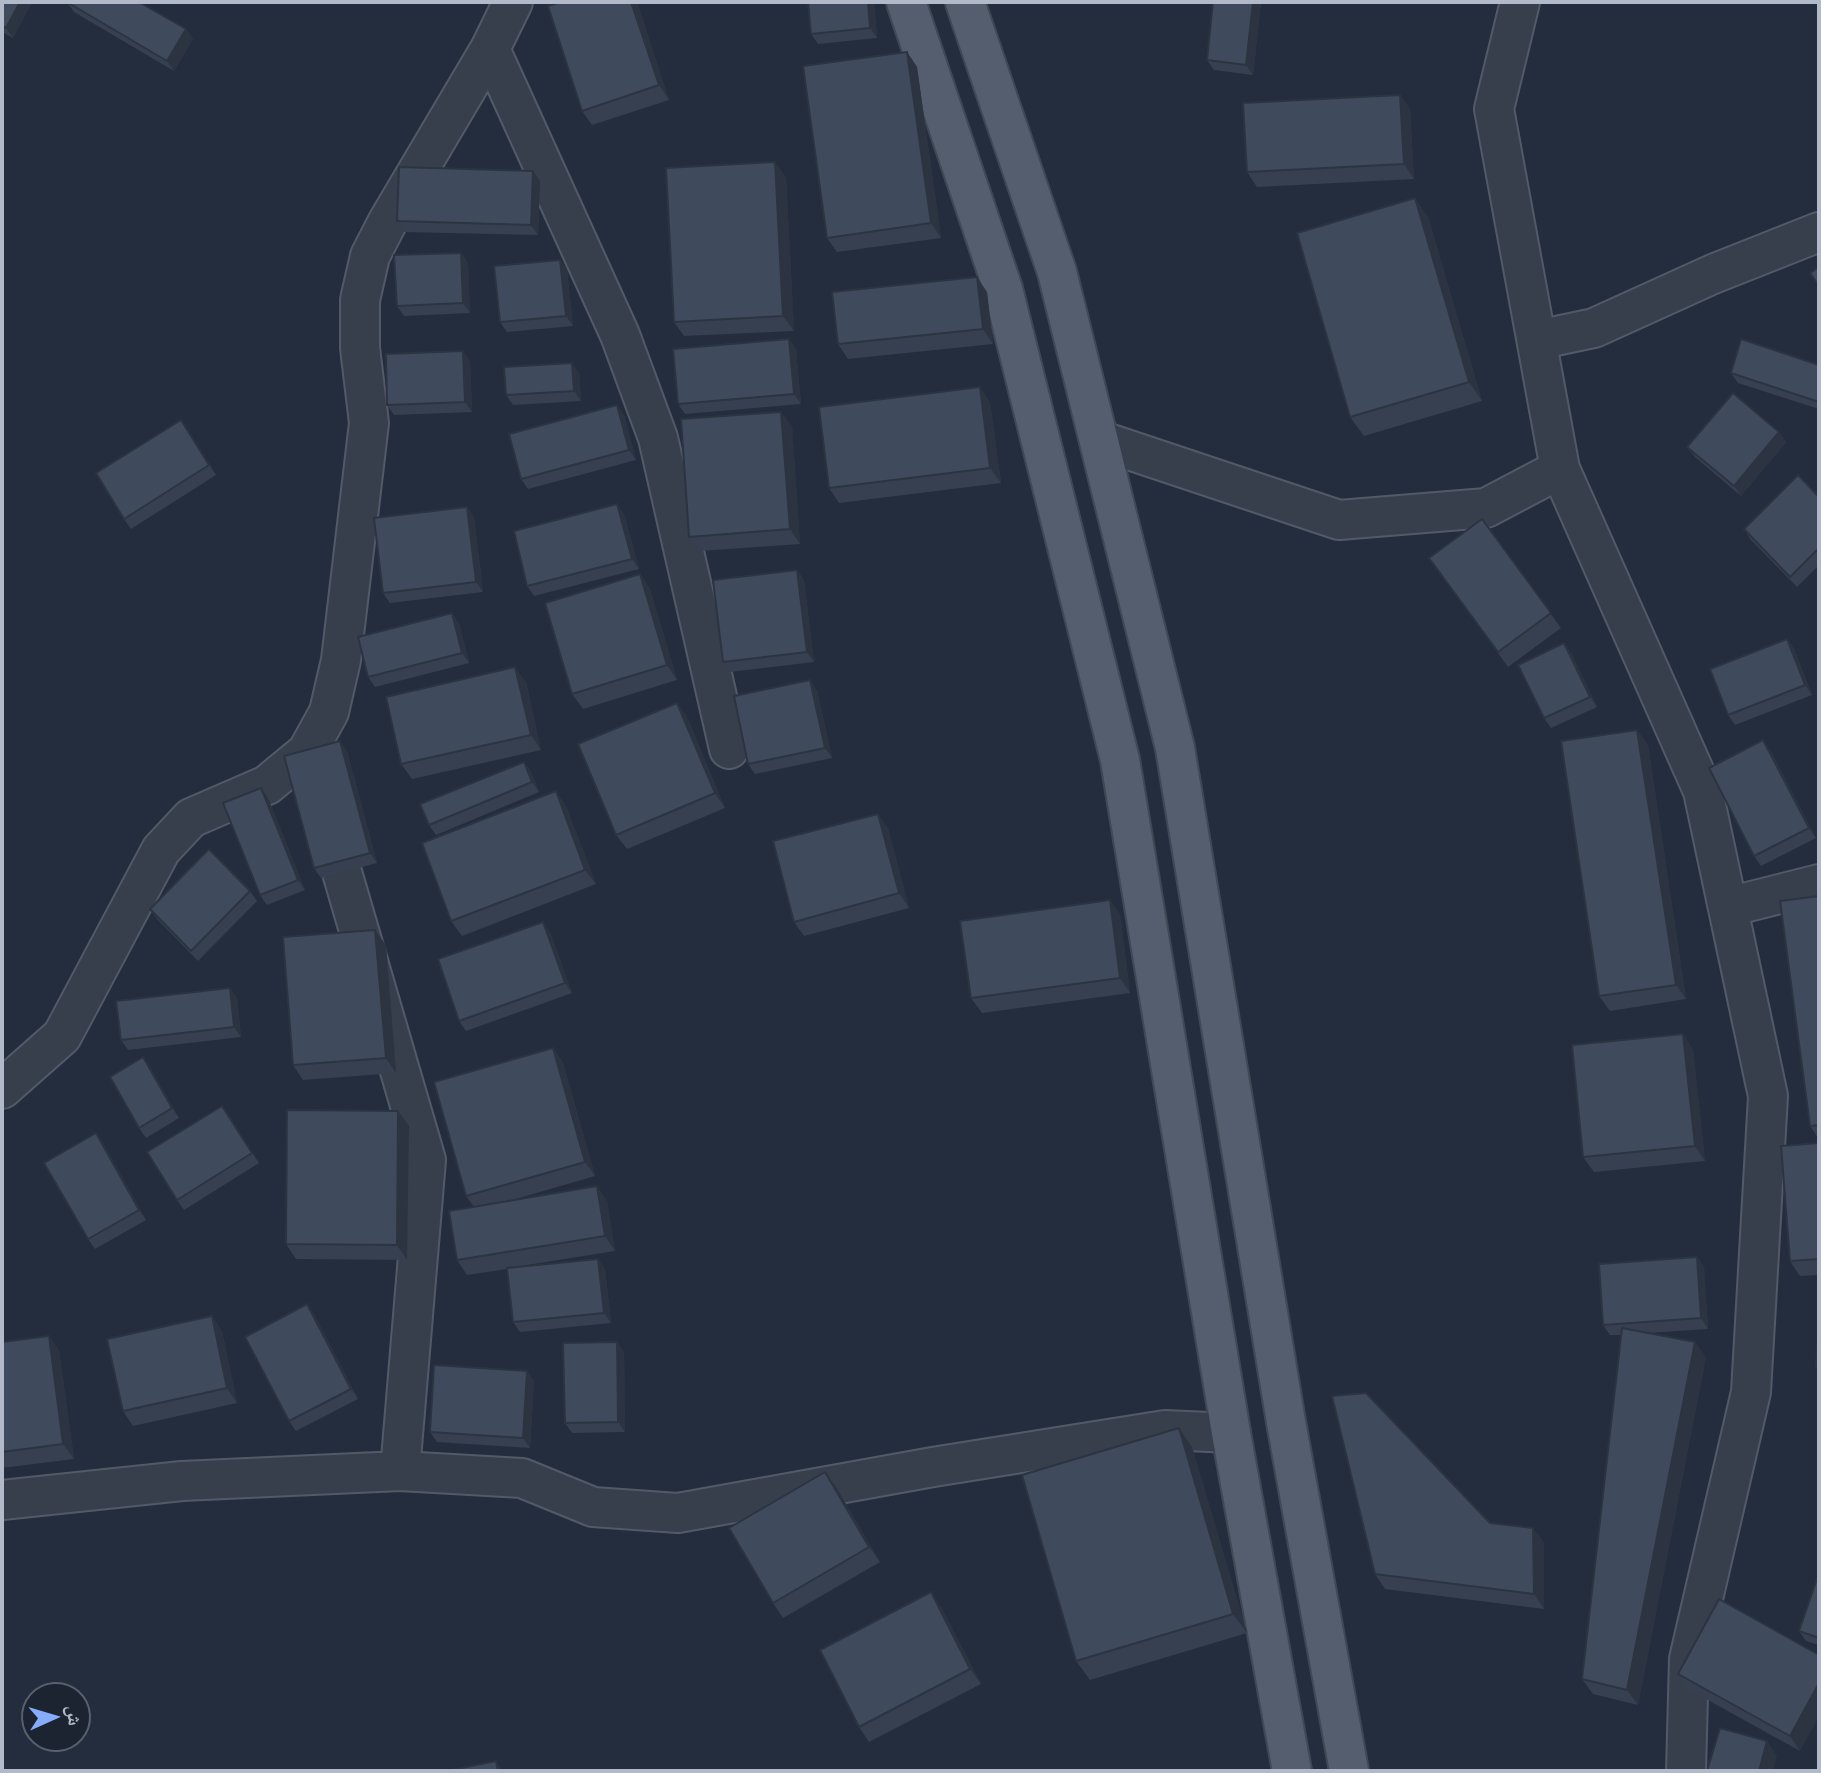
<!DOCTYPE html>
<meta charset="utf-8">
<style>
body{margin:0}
#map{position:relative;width:1821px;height:1773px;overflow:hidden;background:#232d3e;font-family:"Archivo Narrow","Noto Naskh Arabic",sans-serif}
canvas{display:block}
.frame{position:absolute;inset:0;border:4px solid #b2bac9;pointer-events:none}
.north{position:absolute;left:21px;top:1682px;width:70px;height:70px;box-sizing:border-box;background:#1c2432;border:2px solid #58606e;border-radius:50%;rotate:86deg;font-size:19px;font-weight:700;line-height:28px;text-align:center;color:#b2bac9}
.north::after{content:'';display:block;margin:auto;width:24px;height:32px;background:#86adfb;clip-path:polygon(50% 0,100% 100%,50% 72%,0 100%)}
</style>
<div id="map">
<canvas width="1821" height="1773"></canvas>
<div class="frame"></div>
<div class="north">ش</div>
</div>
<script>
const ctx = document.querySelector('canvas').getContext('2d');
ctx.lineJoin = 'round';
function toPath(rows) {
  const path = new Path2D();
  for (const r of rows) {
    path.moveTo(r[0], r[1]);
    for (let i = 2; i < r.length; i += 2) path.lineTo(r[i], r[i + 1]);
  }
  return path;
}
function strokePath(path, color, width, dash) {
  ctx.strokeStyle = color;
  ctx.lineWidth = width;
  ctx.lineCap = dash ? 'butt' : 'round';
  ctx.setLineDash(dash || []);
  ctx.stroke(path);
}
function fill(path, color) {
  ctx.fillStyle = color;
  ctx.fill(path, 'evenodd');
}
const minor = toPath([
 [1520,2,1494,109,1560,469,1703,791,1768,1096,1751,1392,1689,1659,1686,1771],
 [490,49,620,335,658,438,729,749],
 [1537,340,1594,328,1713,274,1819,232],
 [1099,440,1339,520,1486,508,1560,469],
 [327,821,426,1160,400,1471],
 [1728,907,1819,884],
 [2,1089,62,1036,161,850,191,818,267,785,307,752,329,712,341,660,369,423,360,348,360,300,370,256,387,223,490,49,513,2],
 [2,1500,182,1481,400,1471,522,1478,593,1507,678,1513,933,1467,1165,1430,1231,1433]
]);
const major = toPath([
 [906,2,1003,289,1120,760,1231,1433,1292,1771],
 [965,2,1057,272,1175,748,1286,1422,1349,1771]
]);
const wall = toPath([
 [2,2,32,2,13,38,2,32],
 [67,2,186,29,193,39,174,71,74,12],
 [561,2,637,2,669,100,592,125,582,111],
 [808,2,874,2,877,38,818,44,811,34],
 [1213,2,1261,2,1253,75,1214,70,1207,60],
 [907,52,917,67,941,238,837,252,827,238],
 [1400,95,1410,109,1414,179,1257,187,1247,172],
 [533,171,540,181,538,235,404,232,397,221],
 [786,177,794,331,684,336,674,322],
 [1428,217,1482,401,1364,436,1350,417],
 [461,253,468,263,470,313,404,316,397,306],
 [560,260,567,270,573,326,507,332,500,322],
 [987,292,993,344,848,359,838,344],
 [789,339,796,349,801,404,685,414,678,404],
 [463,351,470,361,472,412,394,415,387,405],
 [1819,365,1819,409,1738,383,1731,373],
 [579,373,581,401,513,405,506,395],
 [990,402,1001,483,839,503,829,488],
 [624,415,636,460,528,489,521,479],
 [792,426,800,544,700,551,689,537],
 [188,430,216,475,131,529,124,519],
 [1779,432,1786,442,1741,496,1695,457,1687,447],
 [1819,497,1819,565,1797,587,1751,540,1744,529],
 [467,507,474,517,483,592,390,603,383,593],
 [624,514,639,569,534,596,527,586],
 [1482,519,1561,628,1508,667,1429,558],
 [797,570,804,580,814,662,730,672,723,662],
 [640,574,650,589,677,680,583,709,572,694],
 [459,623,469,663,375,687,368,677],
 [1787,639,1794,649,1812,695,1735,725,1728,715],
 [1564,643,1571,653,1597,707,1551,728,1544,718],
 [526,682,541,750,412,779,401,764],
 [817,690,832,758,755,774,748,764],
 [677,703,687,717,725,808,627,849,616,835],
 [1637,730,1648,745,1686,999,1610,1011,1599,996],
 [1770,750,1816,838,1761,866,1754,856],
 [347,751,377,863,321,878,314,868],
 [524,762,531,772,539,792,436,835,429,825],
 [268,798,305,890,267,905,260,895],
 [566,806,596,884,462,936,451,921],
 [888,828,909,908,804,936,794,922],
 [250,891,257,901,198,961,157,919,150,909],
 [1819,896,1819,1139,1810,1126],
 [1120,914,1130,993,982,1013,971,998],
 [550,932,572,993,466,1031,459,1021],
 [386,945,396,1073,303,1080,293,1065],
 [230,988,237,998,241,1037,128,1050,121,1040],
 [553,1048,563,1063,595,1176,509,1201,607,1201,615,1251,521,1266,598,1259,605,1269,611,1323,520,1332,513,1322,507,1269,467,1275,457,1260,474,1207,466,1196],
 [1693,1049,1705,1161,1594,1172,1583,1157],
 [143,1057,150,1067,179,1118,146,1138,139,1128],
 [222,1106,259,1163,184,1210,177,1200],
 [398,1111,409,1126,407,1260,296,1259,286,1244],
 [96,1133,103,1143,146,1220,95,1249,88,1239],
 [1819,1143,1819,1275,1800,1276,1790,1261],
 [1697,1257,1704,1267,1708,1329,1648,1333,1706,1357,1638,1705,1593,1694,1582,1679,1621,1335,1610,1335,1603,1325],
 [307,1304,314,1314,358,1399,296,1431,289,1421],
 [222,1331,237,1403,133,1426,123,1411],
 [49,1336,59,1351,74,1459,2,1468,2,1342],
 [617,1342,624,1352,625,1432,572,1433,565,1423],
 [527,1371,534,1381,530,1448,437,1442,430,1432],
 [1179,1428,1192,1447,1247,1633,1090,1680,1076,1661],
 [836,1487,880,1562,783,1618,773,1603],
 [1544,1542,1544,1609,1385,1589,1375,1574],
 [1819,1573,1819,1645,1806,1641,1799,1631],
 [1719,1599,1800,1751,1688,1689,1678,1674],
 [941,1607,981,1684,869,1742,859,1727]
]);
const shadedWall = toPath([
 [20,2,32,2,13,38,6,28],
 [631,2,637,2,669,100,659,85],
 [868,2,874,2,877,38,870,28],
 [1253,2,1261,2,1253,75,1246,65],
 [186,29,193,39,174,71,167,61],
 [907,52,917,67,941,238,931,223],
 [1400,95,1410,109,1414,179,1404,164],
 [775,162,786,177,794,331,783,316],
 [533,171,540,181,538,235,531,225],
 [1415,198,1428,217,1482,401,1469,382],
 [461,253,468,263,470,313,463,303],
 [560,260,567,270,573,326,566,316],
 [977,277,987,292,993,344,983,329],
 [789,339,796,349,801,404,794,394],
 [463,351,470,361,472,412,465,402],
 [572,363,579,373,581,401,574,391],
 [980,387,990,402,1001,483,990,468],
 [617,405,624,415,636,460,629,450],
 [781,412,792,426,800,544,790,529],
 [1779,432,1786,442,1741,496,1734,486],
 [617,504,624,514,639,569,632,559],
 [467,507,474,517,483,592,476,582],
 [797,570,804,580,814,662,807,652],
 [640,574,650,589,677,680,667,665],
 [452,613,459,623,469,663,462,653],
 [1787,639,1794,649,1812,695,1805,685],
 [1564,643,1571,653,1597,707,1590,697],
 [515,667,526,682,541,750,531,735],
 [810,680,817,690,832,758,825,748],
 [677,703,687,717,725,808,715,793],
 [1637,730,1648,745,1686,999,1676,985],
 [1763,740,1770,750,1816,838,1809,828],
 [340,741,347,751,377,863,370,853],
 [524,762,531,772,539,792,532,782],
 [261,788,268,798,305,890,298,880],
 [556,791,566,806,596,884,585,870],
 [878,814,888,828,909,908,899,893],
 [1110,900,1120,914,1130,993,1120,978],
 [543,922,550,932,572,993,565,983],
 [375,930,386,945,396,1073,386,1058],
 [230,988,237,998,241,1037,234,1027],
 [1683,1034,1693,1049,1705,1161,1695,1146],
 [553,1048,563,1063,595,1176,585,1162],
 [143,1057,150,1067,179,1118,172,1108],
 [398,1111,409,1126,407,1260,397,1245],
 [96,1133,103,1143,146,1220,139,1210],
 [597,1186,607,1201,615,1251,605,1236],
 [1697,1257,1704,1267,1708,1329,1701,1318],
 [598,1259,605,1269,611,1323,604,1313],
 [307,1304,314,1314,358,1399,351,1389],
 [212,1316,222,1331,237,1403,227,1388],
 [49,1336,59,1351,74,1459,63,1444],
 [617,1342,624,1352,625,1432,618,1422],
 [1695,1342,1706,1357,1638,1705,1627,1690],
 [527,1371,534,1381,530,1448,523,1438],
 [1179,1428,1192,1447,1247,1633,1233,1614],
 [825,1472,836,1487,880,1562,869,1547],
 [1533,1528,1544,1542,1544,1609,1534,1594],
 [931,1592,941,1607,981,1684,970,1669],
 [1819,1683,1819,1717,1800,1751,1790,1736],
 [1767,1741,1777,1756,1773,1771,1759,1771],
 [496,1761,503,1771,498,1771]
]);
const building = toPath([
 [2,2,20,2,6,28,2,26,2,2],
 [67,2,139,2,186,29,167,61,67,2],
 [561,2,631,2,659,85,582,111,548,6,561,2],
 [808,2,868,2,870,28,811,34,808,2],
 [1213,2,1253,2,1246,65,1207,60,1213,2],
 [907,52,931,223,827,238,803,66,907,52],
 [1400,95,1404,164,1247,172,1243,103,1400,95],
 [775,162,783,316,674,322,666,168,775,162],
 [399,167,533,171,531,225,397,221,399,167],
 [1415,198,1469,382,1350,417,1297,233,1415,198],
 [461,253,463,303,397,306,394,255,461,253],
 [560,260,566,316,500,322,494,266,560,260],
 [1819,267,1819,286,1810,273,1819,267],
 [977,277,983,329,838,344,832,292,977,277],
 [789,339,794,394,678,404,673,349,789,339],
 [1741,339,1819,365,1819,402,1731,373,1741,339],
 [463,351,465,402,387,405,386,354,463,351],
 [572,363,574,391,506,395,504,367,572,363],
 [980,387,990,468,829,488,819,407,980,387],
 [1733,393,1779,432,1734,486,1687,447,1733,393],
 [617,405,629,450,521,479,509,434,617,405],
 [781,412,790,529,689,537,681,419,781,412],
 [181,420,209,465,124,519,96,473,181,420],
 [1798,475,1819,497,1819,548,1790,577,1744,529,1798,475],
 [617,504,632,559,527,586,514,531,617,504],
 [467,507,476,582,383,593,374,518,467,507],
 [1482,519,1551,613,1498,652,1429,558,1482,519],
 [797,570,807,652,723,662,713,580,797,570],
 [640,574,667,665,572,694,545,603,640,574],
 [452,613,462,653,368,677,358,637,452,613],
 [1787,639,1805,685,1728,715,1710,669,1787,639],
 [1564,643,1590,697,1544,718,1518,665,1564,643],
 [515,667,531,735,401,764,386,697,515,667],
 [810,680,825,748,748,764,734,696,810,680],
 [677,703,715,793,616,835,578,744,677,703],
 [1637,730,1676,985,1599,996,1561,741,1637,730],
 [1763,740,1809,828,1754,856,1709,768,1763,740],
 [340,741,370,853,314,868,284,756,340,741],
 [524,762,532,782,429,825,420,804,524,762],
 [261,788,298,880,260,895,223,803,261,788],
 [556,791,585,870,451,921,422,843,556,791],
 [878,814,899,893,794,922,773,841,878,814],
 [209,849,250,891,191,951,150,909,209,849],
 [1819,896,1819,1125,1810,1126,1780,901,1819,896],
 [1110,900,1120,978,971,998,960,921,1110,900],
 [543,922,565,983,459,1021,438,959,543,922],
 [375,930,386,1058,293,1065,283,937,375,930],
 [230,988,234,1027,121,1040,116,1001,230,988],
 [1683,1034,1695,1146,1583,1157,1572,1045,1683,1034],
 [553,1048,585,1162,466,1196,434,1082,553,1048],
 [143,1057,172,1108,139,1128,110,1077,143,1057],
 [222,1106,252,1153,177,1200,147,1152,222,1106],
 [287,1110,398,1111,397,1245,286,1244,287,1110],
 [96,1133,139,1210,88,1239,44,1163,96,1133],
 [1819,1143,1819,1259,1790,1261,1781,1146,1819,1143],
 [597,1186,605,1236,457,1260,449,1211,597,1186],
 [1697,1257,1701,1318,1603,1325,1599,1264,1697,1257],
 [598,1259,604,1313,513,1322,507,1268,598,1259],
 [307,1304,351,1389,289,1421,245,1337,307,1304],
 [1819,1315,1819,1367,1816,1367,1819,1315],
 [212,1316,227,1388,123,1411,107,1339,212,1316],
 [1622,1328,1695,1342,1627,1690,1582,1679,1622,1328],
 [49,1336,63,1444,2,1452,2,1342,49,1336],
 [617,1342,618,1422,565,1423,563,1343,617,1342],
 [434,1365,527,1371,523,1438,430,1432,434,1365],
 [1366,1393,1490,1523,1533,1528,1534,1594,1375,1574,1332,1396,1366,1393],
 [1179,1428,1233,1614,1076,1661,1022,1475,1179,1428],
 [825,1472,869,1547,773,1603,729,1528,825,1472],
 [1819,1573,1819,1638,1799,1631,1819,1573],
 [931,1592,970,1669,859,1727,820,1650,931,1592],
 [1719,1599,1819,1655,1819,1683,1790,1736,1678,1674,1719,1599],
 [1720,1728,1767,1741,1759,1771,1707,1771,1720,1728],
 [496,1761,498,1771,447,1771,496,1761]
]);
strokePath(minor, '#525a68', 42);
strokePath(major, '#404856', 42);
strokePath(minor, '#373f4d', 38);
strokePath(major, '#555e6e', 38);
fill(wall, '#364050');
fill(shadedWall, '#2c3441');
fill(building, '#3f4b5d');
strokePath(building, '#2c3441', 2);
</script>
